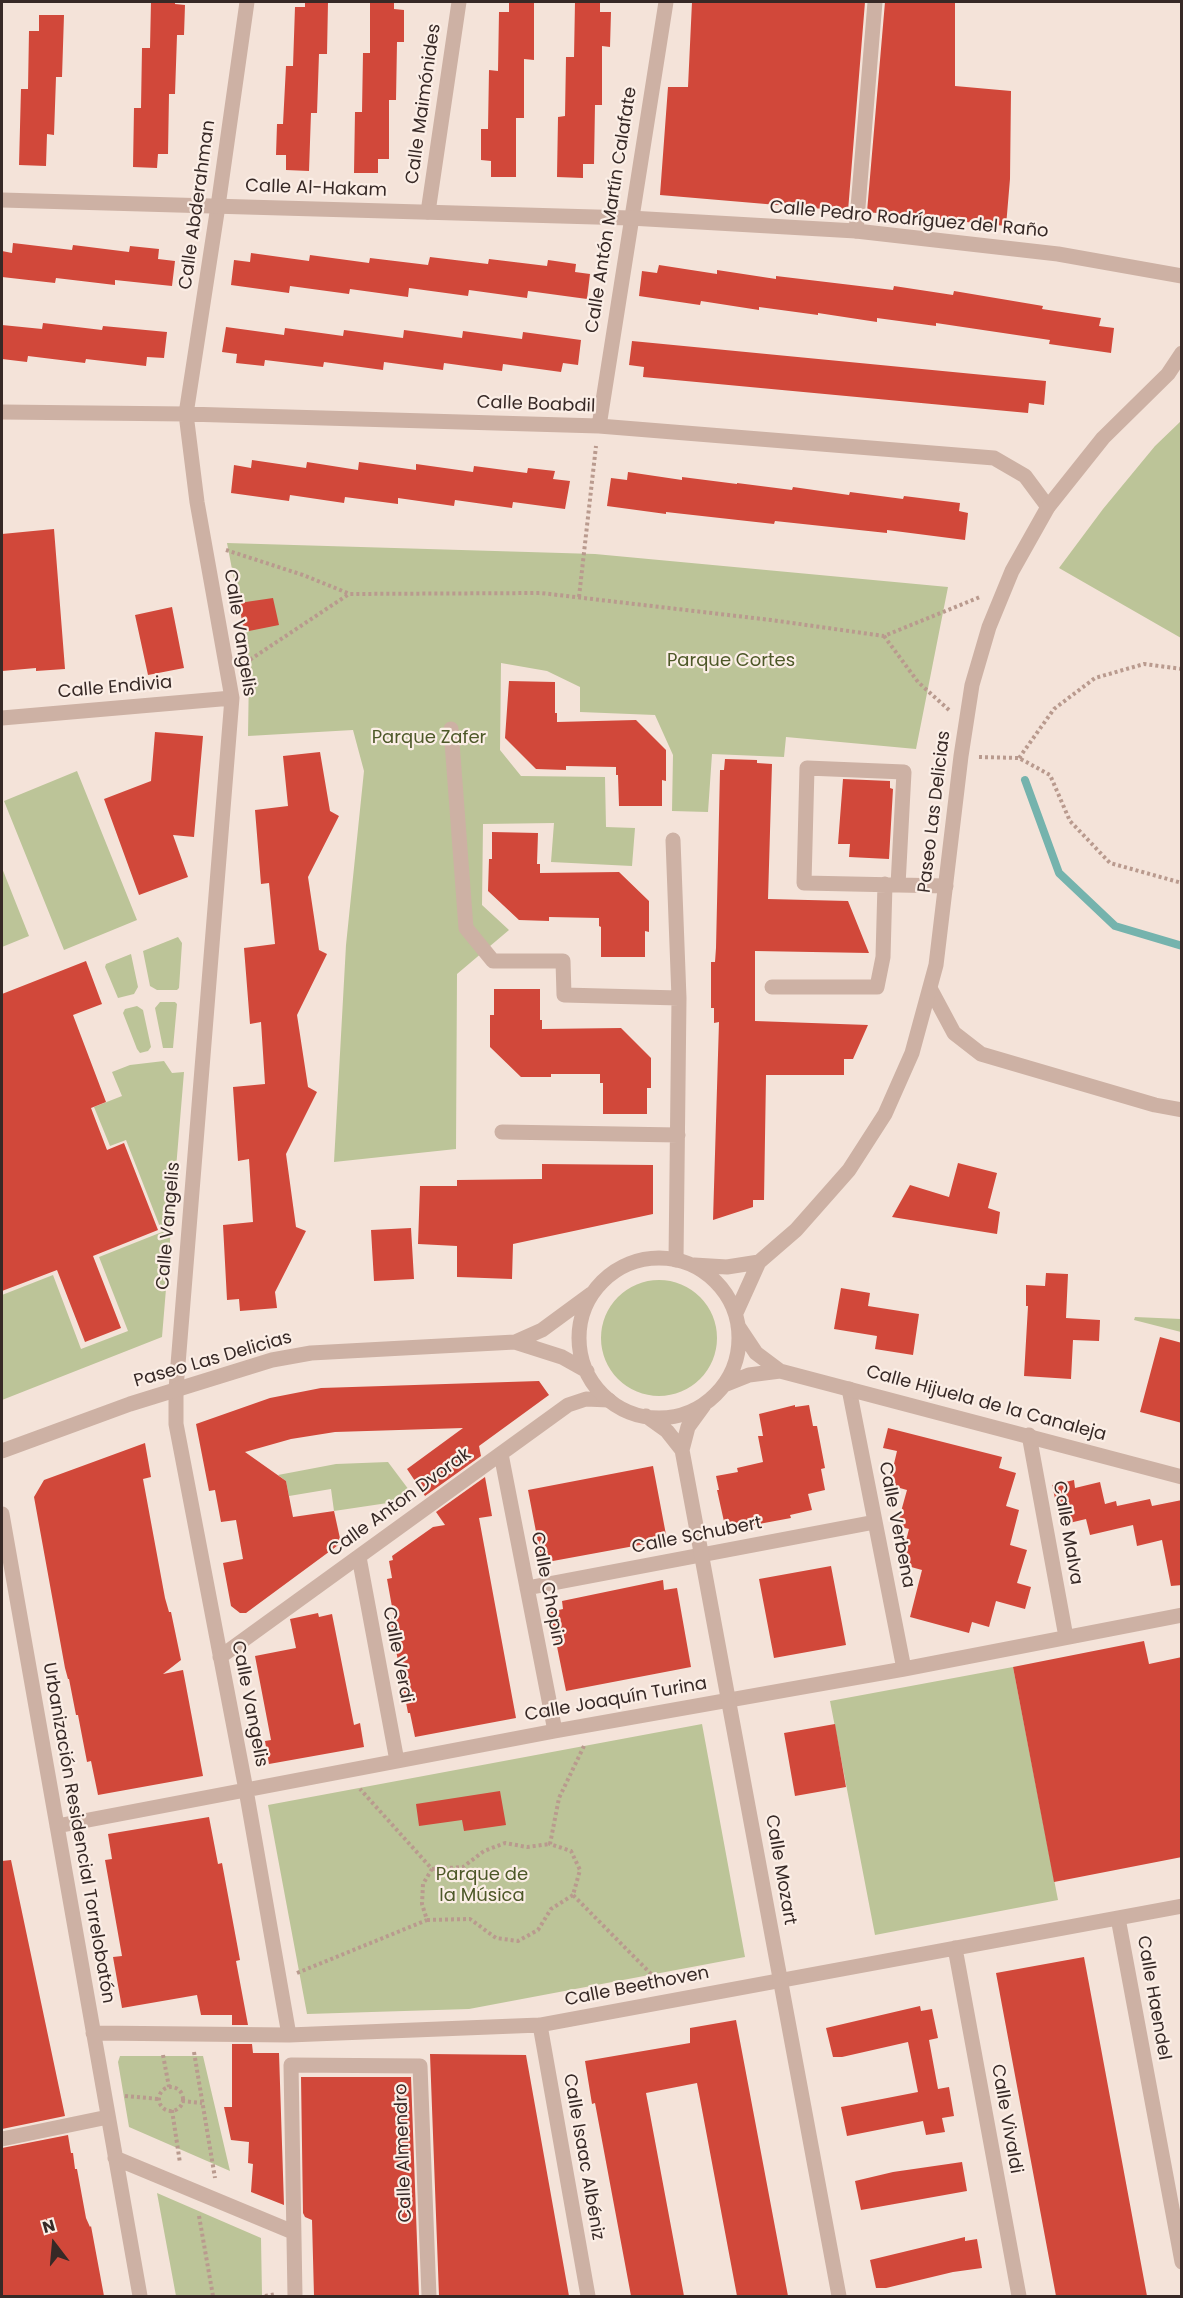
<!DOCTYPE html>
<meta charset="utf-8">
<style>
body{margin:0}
#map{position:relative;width:1183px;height:2298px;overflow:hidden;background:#f4e3d9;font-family:Poppins,sans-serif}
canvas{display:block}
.frame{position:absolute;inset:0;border:3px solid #372926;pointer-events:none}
.north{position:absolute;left:24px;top:2214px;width:60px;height:60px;-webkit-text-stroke:4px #fbeee6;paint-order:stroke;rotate:344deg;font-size:16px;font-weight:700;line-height:24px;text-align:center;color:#372926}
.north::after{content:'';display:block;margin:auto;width:21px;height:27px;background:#372926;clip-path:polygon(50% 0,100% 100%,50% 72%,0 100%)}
</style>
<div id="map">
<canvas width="1183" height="2298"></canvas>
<div class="frame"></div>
<div class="north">N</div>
</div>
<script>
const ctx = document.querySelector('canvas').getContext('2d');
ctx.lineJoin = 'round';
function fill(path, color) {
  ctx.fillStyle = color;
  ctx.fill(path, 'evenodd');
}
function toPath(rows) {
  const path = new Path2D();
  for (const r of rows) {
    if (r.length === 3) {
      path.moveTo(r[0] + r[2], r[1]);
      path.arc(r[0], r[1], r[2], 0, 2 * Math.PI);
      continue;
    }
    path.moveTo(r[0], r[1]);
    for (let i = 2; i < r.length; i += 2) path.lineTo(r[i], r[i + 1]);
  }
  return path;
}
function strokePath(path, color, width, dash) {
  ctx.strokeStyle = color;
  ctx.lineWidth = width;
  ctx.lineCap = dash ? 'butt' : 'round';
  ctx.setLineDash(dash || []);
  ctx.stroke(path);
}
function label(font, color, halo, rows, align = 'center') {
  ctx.font = font + ' Poppins,sans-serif';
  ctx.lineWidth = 4.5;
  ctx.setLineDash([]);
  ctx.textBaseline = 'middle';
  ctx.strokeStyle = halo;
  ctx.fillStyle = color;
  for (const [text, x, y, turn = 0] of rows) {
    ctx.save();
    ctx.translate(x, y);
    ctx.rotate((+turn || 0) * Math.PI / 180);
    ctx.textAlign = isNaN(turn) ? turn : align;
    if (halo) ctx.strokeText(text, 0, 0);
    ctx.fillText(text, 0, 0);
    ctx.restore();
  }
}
const green = toPath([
 [1181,421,1181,638,1059,568,1103,509,1155,446],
 [227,543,595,554,948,587,916,749,786,737,784,757,712,754,708,812,672,811,673,755,655,715,580,712,580,687,547,671,501,663,500,750,521,776,605,777,606,827,635,828,632,866,551,862,554,823,483,824,482,905,509,930,457,974,456,1149,334,1162,346,945,364,771,353,730,248,736,249,671,244,632],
 [77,771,137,920,64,950,4,801],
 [2,868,29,936,2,947],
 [178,937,182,943,179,988,177,990,157,990,150,986,143,951],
 [131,954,138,987,134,994,118,998,105,967,106,964],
 [160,1002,175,1002,177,1004,173,1048,163,1048,155,1008],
 [137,1006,143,1010,151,1047,148,1051,140,1053,137,1049,123,1013,125,1009],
 [164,1061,172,1073,184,1072,162,1337,2,1400,2,1295,53,1275,81,1349,128,1331,99,1257,162,1232,126,1140,110,1146,94,1107,122,1096,112,1072,130,1065],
 [659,1338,58],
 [1135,1317,1181,1319,1181,1332,1134,1320],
 [388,1462,412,1494,401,1501,334,1511,331,1489,289,1496,286,1481,278,1475,336,1464],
 [1013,1667,1058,1900,875,1935,830,1701],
 [702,1724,745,1957,469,2009,307,2014,268,1805],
 [120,2056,203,2056,230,2171,129,2127,118,2062],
 [157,2193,261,2238,262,2296,176,2296]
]);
const stream = toPath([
 [1025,780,1059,873,1115,926,1182,946]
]);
const building = toPath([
 [151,2,175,2,175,4,185,5,184,35,177,35,175,94,169,94,168,154,158,154,157,168,133,167,134,108,141,108,142,48,150,48],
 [305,2,328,2,327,54,319,54,317,113,311,113,309,171,286,170,286,155,276,155,277,124,283,124,286,66,293,66,295,7,305,7],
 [370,2,394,2,394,9,404,10,404,42,397,42,396,100,389,100,389,159,378,159,378,173,354,173,355,112,362,112,363,53,370,53],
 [509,2,534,2,534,60,524,59,524,118,516,118,516,177,491,177,491,161,481,160,481,129,488,129,489,70,498,71,499,12,509,12],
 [575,2,600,2,600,12,611,12,610,47,602,46,602,105,595,105,594,164,583,164,583,178,557,177,558,117,565,116,566,57,574,57],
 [692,2,865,2,848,211,660,195,668,87,688,87],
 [885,2,955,2,955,86,1011,91,1010,179,1006,226,867,212],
 [39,15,64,15,62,77,56,77,54,135,47,134,46,166,19,165,21,89,28,89,29,31,39,31],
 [13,243,72,250,73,245,129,252,130,246,159,249,158,259,175,261,172,286,115,280,115,285,56,278,55,283,2,277,2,251,12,253],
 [251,253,309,261,310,255,369,263,370,258,428,265,430,257,488,264,489,259,547,266,548,260,576,264,575,272,590,274,587,299,528,291,527,298,469,290,468,296,409,288,408,297,350,289,349,294,290,286,289,293,231,285,234,260,250,262],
 [659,265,717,274,717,270,776,279,776,276,893,290,894,286,953,295,954,291,1043,306,1042,309,1101,318,1099,326,1114,328,1111,353,1049,344,1050,340,936,323,936,326,877,318,877,322,818,313,818,315,759,307,759,310,701,301,700,305,639,296,642,271,657,273],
 [43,323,102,330,103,326,167,332,164,358,147,357,146,366,86,359,85,363,28,356,27,362,2,359,2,325,42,329],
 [226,327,284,335,285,328,343,336,344,330,403,338,404,330,462,338,463,331,522,339,523,332,581,340,578,365,563,363,561,372,503,364,502,371,444,363,443,370,384,362,383,370,324,362,323,367,265,360,264,366,236,363,237,354,222,352],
 [632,341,1046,381,1044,405,1029,403,1028,413,643,377,644,367,629,365],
 [252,460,306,468,307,462,358,470,359,462,416,470,416,464,473,472,474,466,527,473,528,468,555,471,553,479,570,481,565,509,513,502,512,508,455,500,454,506,398,498,398,504,345,497,344,503,290,495,289,501,231,493,234,465,251,468],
 [628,472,682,480,682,477,737,484,737,483,792,490,793,487,849,495,850,492,903,499,904,496,960,503,959,511,968,513,965,540,887,530,887,533,775,521,774,524,666,512,666,514,607,506,611,478,627,480],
 [54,529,65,669,36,671,36,668,2,671,2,534],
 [273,598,279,625,244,632,239,603],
 [172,607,184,668,148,675,135,615],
 [509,681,555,682,555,713,557,713,557,722,636,720,666,750,666,781,662,780,662,806,619,806,618,775,616,775,616,767,566,766,566,770,536,769,505,738],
 [155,732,203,736,194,837,173,835,188,877,139,895,104,799,151,781],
 [320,752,330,811,339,816,308,877,319,950,327,954,297,1015,308,1087,317,1092,286,1154,296,1227,306,1231,275,1292,277,1308,240,1311,239,1299,227,1300,223,1225,253,1222,249,1159,238,1161,233,1087,265,1084,261,1022,250,1024,244,948,275,944,269,883,261,884,255,810,288,806,283,756],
 [725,759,757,760,757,763,772,764,768,899,848,901,869,953,755,951,755,1021,868,1025,853,1059,844,1059,844,1075,766,1075,764,1200,753,1200,753,1207,713,1220,719,1022,714,1023,714,1008,711,1008,711,962,715,962,716,948,720,770,724,770],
 [843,779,890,781,890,788,893,789,889,859,849,857,850,844,838,844],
 [492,832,538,833,537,864,540,864,540,873,619,872,649,901,649,932,645,931,645,957,601,957,601,927,599,926,599,918,549,917,549,921,519,920,488,891,489,859,492,859],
 [86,961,102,1004,73,1015,106,1102,91,1108,107,1150,124,1143,158,1230,93,1256,121,1328,85,1342,57,1270,2,1291,2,994],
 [494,989,540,989,540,1020,542,1020,542,1029,621,1028,651,1058,651,1088,647,1088,647,1114,603,1114,603,1083,600,1083,600,1074,551,1074,551,1077,521,1077,490,1047,490,1015,494,1015],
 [958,1163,997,1173,988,1208,1000,1212,997,1234,892,1217,910,1185,949,1197],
 [542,1164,653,1165,653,1214,513,1244,512,1279,457,1277,457,1246,418,1244,420,1186,457,1186,457,1180,542,1179],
 [411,1228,414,1279,374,1281,371,1230],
 [1046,1273,1068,1274,1066,1318,1100,1320,1099,1341,1073,1340,1071,1379,1024,1376,1028,1306,1026,1306,1026,1285,1045,1286],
 [841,1288,870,1293,868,1306,919,1314,913,1355,875,1349,877,1336,834,1329],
 [1160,1337,1182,1343,1182,1423,1140,1412],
 [539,1381,549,1395,479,1446,481,1456,425,1496,407,1469,463,1428,335,1432,291,1439,245,1452,286,1481,293,1517,334,1511,341,1543,246,1613,240,1613,231,1606,223,1563,243,1559,236,1520,221,1522,215,1490,209,1491,196,1424,270,1398,321,1388],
 [795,1405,795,1407,809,1405,813,1426,817,1426,825,1468,821,1469,825,1490,808,1494,812,1510,790,1515,791,1518,748,1526,748,1522,725,1526,717,1490,719,1490,716,1476,738,1472,737,1468,763,1462,758,1436,763,1436,759,1414],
 [888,1428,1002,1457,999,1468,1016,1473,1006,1506,1019,1510,1010,1545,1027,1550,1017,1583,1031,1587,1025,1609,996,1601,989,1627,972,1622,969,1633,910,1617,922,1570,900,1564,909,1529,897,1526,907,1490,889,1485,897,1451,883,1448],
 [145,1443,151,1477,143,1479,165,1598,169,1612,171,1612,181,1660,163,1674,183,1670,203,1776,98,1795,91,1761,87,1762,78,1715,76,1715,69,1679,68,1679,65,1668,34,1497,44,1480],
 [653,1466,667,1540,542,1563,528,1490],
 [485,1477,492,1516,479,1518,516,1718,415,1737,410,1713,408,1713,390,1619,394,1618,387,1579,392,1578,389,1561,393,1560,392,1556,433,1527,445,1525,436,1512],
 [1074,1480,1075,1488,1100,1482,1105,1504,1116,1501,1117,1506,1150,1499,1152,1506,1182,1500,1182,1585,1171,1586,1162,1540,1137,1546,1133,1525,1090,1535,1086,1519,1061,1525,1052,1485],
 [831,1566,846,1645,774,1658,759,1579],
 [663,1580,664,1590,677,1588,691,1667,566,1691,550,1612,563,1609,562,1601],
 [318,1613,319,1617,332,1614,354,1725,360,1723,364,1747,269,1764,265,1741,271,1740,255,1656,296,1648,290,1619],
 [1144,1641,1149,1664,1182,1657,1182,1857,1054,1882,1013,1667],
 [835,1724,846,1787,795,1796,784,1733],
 [500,1791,506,1825,464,1831,462,1820,419,1826,416,1804],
 [209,1817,218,1864,222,1863,240,1960,236,1961,248,2025,232,2025,232,2015,201,2015,197,1995,122,2008,113,1957,122,1956,105,1860,112,1859,108,1834],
 [11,1860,65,2116,2,2129,2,1861],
 [1084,1957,1147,2296,1056,2296,996,1973],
 [920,2006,921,2011,932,2009,938,2038,929,2040,938,2089,949,2087,954,2116,942,2118,945,2132,926,2135,923,2121,847,2136,841,2107,918,2092,908,2042,842,2057,833,2057,826,2028],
 [736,2020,788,2296,737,2296,697,2083,646,2093,684,2296,631,2296,595,2103,592,2104,585,2061,690,2043,690,2028],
 [232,2044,252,2044,253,2053,279,2053,284,2205,251,2192,253,2164,248,2163,249,2142,231,2140,224,2107,232,2107],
 [430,2054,526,2055,569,2296,439,2296],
 [301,2077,411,2077,419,2296,314,2296,312,2220,305,2217,303,2213],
 [68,2135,71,2153,73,2153,75,2169,77,2169,86,2218,90,2227,91,2226,104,2296,2,2296,2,2148],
 [962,2162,967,2191,861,2210,855,2181,893,2172],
 [965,2237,965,2241,977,2239,982,2268,953,2272,886,2288,876,2288,870,2260]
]);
const path = toPath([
 [226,550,303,575,350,594,541,593,771,620,884,636,980,597],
 [579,597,596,446],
 [884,636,918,682,949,710],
 [245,663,349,594],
 [979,757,1019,758,1050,775,1070,821,1110,863,1182,883],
 [1019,758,1054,709,1095,678,1144,664,1182,669],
 [584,1746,559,1798,550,1844,571,1851,580,1870,573,1895,659,1982],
 [432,1869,463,1867,484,1851,505,1843,527,1847,550,1844],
 [427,1920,470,1919,496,1938,518,1941,538,1930,551,1909,573,1895],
 [297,1973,427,1920,422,1904,423,1884,432,1869,360,1789],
 [194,2052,215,2178],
 [163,2055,169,2087],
 [171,2099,12],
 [125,2096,159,2099],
 [182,2101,202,2103],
 [172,2110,180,2163],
 [199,2216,213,2296],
 [265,2296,276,2294]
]);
const minor = toPath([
 [247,2,218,206,186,414,197,502,232,698,176,1389,176,1424,246,1790,289,2035],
 [428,212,459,2],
 [856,231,875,2],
 [2,412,186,414,599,426,994,458,1025,476,1048,507],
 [599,426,666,2],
 [2,718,232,698],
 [451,729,466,928,493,961,563,961,564,995,679,998],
 [673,840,679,998,676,1260],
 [898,885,904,772,807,768,804,883,946,886],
 [772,987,877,987,883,957,885,884],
 [931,990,954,1033,981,1054,1155,1105,1182,1110],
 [502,1132,678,1135],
 [849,1389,904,1669],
 [1029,1435,1066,1637],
 [501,1454,555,1731],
 [2,1514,140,2296],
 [359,1557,397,1761],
 [527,1588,875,1522],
 [220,1657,568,1405,586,1399,609,1400],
 [57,1826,555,1731,904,1669,1182,1615],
 [1118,1918,1182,2262],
 [955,1948,1019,2296],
 [540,2025,588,2296],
 [93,2033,289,2035,540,2025,1182,1906],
 [2,2139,108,2117],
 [115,2158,293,2232],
 [295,2296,291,2065,420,2066,429,2296]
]);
const tertiary = toPath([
 [2,200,630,218,856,231,1058,254,1182,276],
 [659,1338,80],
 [694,1265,727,1267,759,1262],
 [736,1313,759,1262,796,1230,849,1170,885,1114,912,1053,936,965,961,756,972,685,989,627,1012,571,1048,507,1103,438,1168,374,1182,353],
 [738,1326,756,1353,780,1371,1182,1477],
 [515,1342,542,1330,591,1294],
 [724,1385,749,1375,780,1371],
 [646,1416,667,1431,682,1450,839,2296],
 [682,1450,688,1427,704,1405],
 [2,1451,130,1404,272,1360,311,1353,515,1342,562,1357,587,1371]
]);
const streetNames = [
 ["Calle Maimónides",424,104,-82],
 ["Calle Al-Hakam",316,189,2],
 ["Calle Abderahman",198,205,-82],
 ["Calle Antón Martín Calafate",612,210,-81],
 ["Calle Pedro Rodríguez del Raño",909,220,5],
 ["Calle Boabdil",536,405,2],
 ["Calle Vangelis",239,633,81],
 ["Calle Endivia",115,688,-5],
 ["Paseo Las Delicias",935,812,-83],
 ["Calle Vangelis",169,1226,-85],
 ["Paseo Las Delicias",213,1360,-16],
 ["Calle Hijuela de la Canaleja",986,1404,15],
 ["Calle Anton Dvorak",400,1503,-36],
 ["Calle Verbena",896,1525,79],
 ["Calle Malva",1067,1533,80],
 ["Calle Schubert",697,1536,-11],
 ["Calle Chopin",547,1589,79],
 ["Calle Verdi",397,1655,79],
 ["Calle Joaquín Turina",616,1700,-10],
 ["Calle Vangelis",249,1704,79],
 ["Urbanización Residencial Torrelobatón",78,1833,80],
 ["Calle Mozart",780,1870,80],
 ["Calle Beethoven",637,1987,-11],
 ["Calle Haendel",1153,1998,80],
 ["Calle Vivaldi",1006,2119,80],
 ["Calle Almendro",404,2153,-92],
 ["Calle Isaac Albéniz",583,2157,80]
];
const parkNames = [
 ["Parque Cortes",731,661],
 ["Parque Zafer",429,738],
 ["Parque de",482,1875],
 ["la Música",482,1896]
];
fill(green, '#bcc498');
strokePath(stream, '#75b3ad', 8);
fill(building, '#d1483a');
strokePath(path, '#b99a8e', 4, [3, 3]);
strokePath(minor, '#cdb1a4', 15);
strokePath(tertiary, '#cdb1a4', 15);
label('18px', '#372926', '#fbeee6', streetNames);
label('18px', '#4d5828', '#fbeee6', parkNames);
</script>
